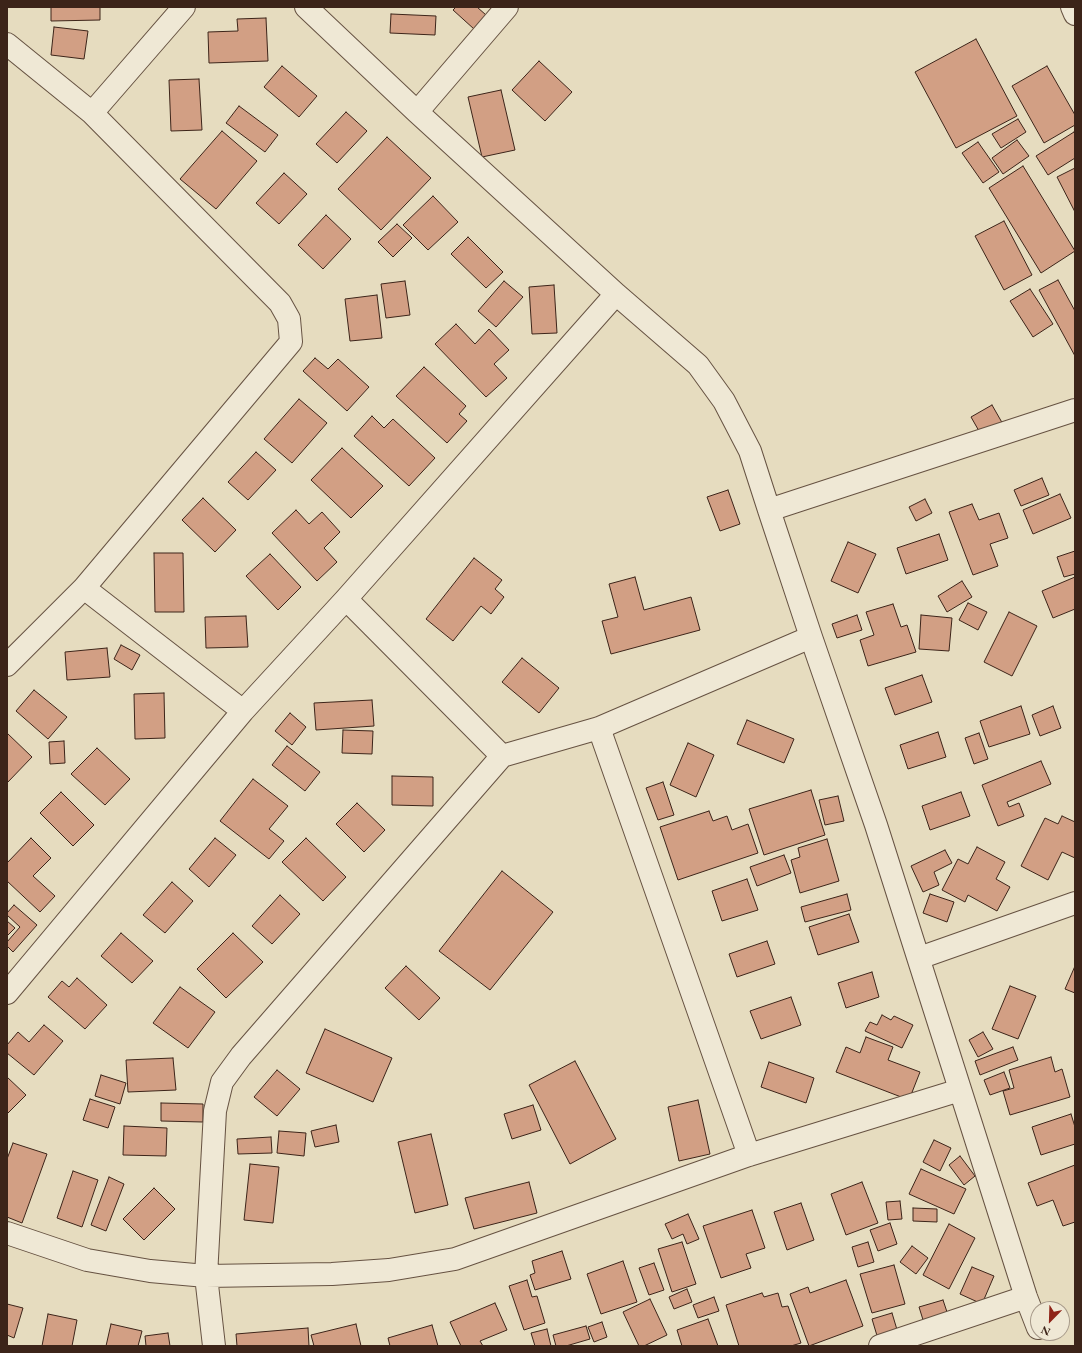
<!DOCTYPE html>
<style>
body{margin:0}
#map{position:relative;width:1082px;height:1353px;overflow:hidden;background:#e6dcbf;font-family:"EB Garamond",serif}
canvas{display:block}
.frame{position:absolute;inset:0;border:8px solid #3c2419;pointer-events:none}
.north{position:absolute;left:1030px;top:1301px;width:40px;height:40px;box-sizing:border-box;background:#efe8d5;border:1px solid #a79a8a;border-radius:50%;rotate:203deg;font-size:11px;font-weight:700;line-height:16px;text-align:center;color:#3c2419}
.north::after{content:'';display:block;margin:auto;width:14px;height:18px;background:#8f2418;clip-path:polygon(50% 0,100% 100%,50% 72%,0 100%)}
</style>
<div id="map">
<canvas width="1082" height="1353"></canvas>
<div class="frame"></div>
<div class="north">N</div>
</div>
<script>
const ctx = document.querySelector('canvas').getContext('2d');
ctx.lineJoin = 'round';
function fill(path, color) {
  ctx.fillStyle = color;
  ctx.fill(path, 'evenodd');
}
function toPath(rows) {
  const path = new Path2D();
  for (const r of rows) {
    path.moveTo(r[0], r[1]);
    for (let i = 2; i < r.length; i += 2) path.lineTo(r[i], r[i + 1]);
  }
  return path;
}
function strokePath(path, color, width, dash) {
  ctx.strokeStyle = color;
  ctx.lineWidth = width;
  ctx.lineCap = dash ? 'butt' : 'round';
  ctx.setLineDash(dash || []);
  ctx.stroke(path);
}
const building = toPath([
 [51,7,100,7,100,20,51,21,51,7],
 [456,7,477,7,486,15,474,29,453,10,456,7],
 [391,14,436,16,435,35,390,33,391,14],
 [266,18,268,61,209,63,208,32,238,31,237,19,266,18],
 [54,27,88,31,84,59,51,55,54,27],
 [976,39,1017,116,956,148,915,72,976,39],
 [539,61,572,92,545,121,512,90,539,61],
 [282,66,317,96,299,117,264,87,282,66],
 [1047,66,1075,115,1075,125,1044,143,1012,86,1047,66],
 [199,79,202,130,171,131,169,80,199,79],
 [501,90,515,150,482,157,468,97,501,90],
 [239,106,278,135,265,152,226,123,239,106],
 [346,112,367,131,337,163,316,144,346,112],
 [1018,119,1026,132,1001,148,992,134,1018,119],
 [222,131,257,161,216,209,180,179,222,131],
 [1074,132,1075,134,1075,158,1048,175,1036,156,1074,132],
 [387,137,431,178,381,230,338,189,387,137],
 [1017,140,1029,156,1003,174,992,158,1017,140],
 [978,142,999,172,983,183,962,153,978,142],
 [1023,166,1075,251,1041,273,989,188,1023,166],
 [1075,168,1075,212,1057,177,1075,168],
 [284,173,307,194,279,224,256,203,284,173],
 [433,196,458,222,428,250,403,225,433,196],
 [326,215,351,239,323,269,298,245,326,215],
 [1004,221,1032,275,1004,290,975,236,1004,221],
 [397,224,412,238,393,257,378,242,397,224],
 [468,237,503,272,486,288,451,254,468,237],
 [1058,280,1075,311,1075,356,1039,290,1058,280],
 [405,281,410,315,386,318,381,284,405,281],
 [504,281,523,297,496,327,478,311,504,281],
 [554,285,557,333,532,334,529,287,554,285],
 [1030,289,1053,324,1033,337,1010,301,1030,289],
 [377,295,382,338,350,341,345,299,377,295],
 [456,324,475,344,489,329,509,350,494,364,507,378,486,397,435,344,456,324],
 [315,358,328,369,338,359,369,387,347,411,303,371,315,358],
 [424,367,466,406,459,414,467,421,447,443,396,396,424,367],
 [299,399,327,423,292,463,264,439,299,399],
 [992,405,1004,426,983,438,971,417,992,405],
 [372,416,384,428,393,419,435,458,409,486,354,436,372,416],
 [342,448,383,486,351,518,311,480,342,448],
 [256,452,276,470,248,500,228,482,256,452],
 [1042,478,1049,495,1021,506,1014,490,1042,478],
 [728,490,740,524,720,531,707,497,728,490],
 [1060,494,1071,518,1033,534,1023,510,1060,494],
 [203,498,236,530,215,552,182,520,203,498],
 [925,499,932,513,916,521,909,507,925,499],
 [972,504,979,520,999,513,1008,538,990,544,998,566,973,575,949,512,972,504],
 [296,510,309,524,322,512,340,532,324,548,337,562,317,581,272,533,296,510],
 [939,534,948,560,906,574,897,548,939,534],
 [848,542,876,554,858,593,831,581,848,542],
 [1075,551,1075,574,1064,577,1057,557,1075,551],
 [154,553,183,553,184,612,155,612,154,553],
 [270,554,301,587,278,610,246,576,270,554],
 [474,558,502,580,495,589,504,597,491,614,481,606,453,641,426,619,474,558],
 [635,577,644,610,691,597,700,630,611,654,602,621,618,617,609,584,635,577],
 [1075,577,1075,609,1053,618,1042,591,1075,577],
 [962,581,972,597,947,612,938,596,962,581],
 [968,603,987,612,978,630,959,620,968,603],
 [893,604,901,627,907,625,916,652,868,666,860,640,874,635,866,612,893,604],
 [1009,612,1037,626,1012,676,984,662,1009,612],
 [857,615,862,630,837,638,832,624,857,615],
 [921,615,952,618,949,651,919,649,921,615],
 [246,616,248,647,206,648,205,617,246,616],
 [121,645,140,655,132,670,114,659,121,645],
 [107,648,110,677,67,680,65,652,107,648],
 [522,658,559,688,539,713,502,682,522,658],
 [922,675,932,702,895,715,885,688,922,675],
 [34,690,67,717,48,739,16,711,34,690],
 [164,693,165,738,135,739,134,694,164,693],
 [372,700,374,726,316,730,314,703,372,700],
 [1021,706,1030,734,989,747,980,721,1021,706],
 [1053,706,1061,728,1040,736,1032,715,1053,706],
 [290,713,306,727,292,745,275,731,290,713],
 [747,720,794,739,784,763,737,744,747,720],
 [343,730,373,731,372,754,342,753,343,730],
 [938,732,946,757,908,769,900,745,938,732],
 [7,733,32,757,7,783,7,733],
 [979,733,988,759,974,764,965,738,979,733],
 [64,741,65,763,50,764,49,742,64,741],
 [688,743,714,755,696,797,670,785,688,743],
 [287,746,320,772,305,791,272,765,287,746],
 [97,748,130,779,105,805,71,774,97,748],
 [1041,761,1051,784,1007,802,1009,807,1019,803,1024,816,998,826,982,785,1041,761],
 [392,776,433,777,433,806,392,805,392,776],
 [253,779,288,806,269,829,284,841,269,859,220,821,253,779],
 [663,782,674,815,658,820,646,788,663,782],
 [811,790,825,835,764,855,749,809,811,790],
 [61,792,94,825,73,846,40,813,61,792],
 [961,792,970,816,930,830,922,806,961,792],
 [838,796,844,821,825,825,819,800,838,796],
 [357,803,385,830,364,852,336,824,357,803],
 [709,811,713,821,727,816,732,830,748,824,758,853,678,880,660,827,709,811],
 [1062,816,1075,822,1075,858,1062,852,1048,880,1021,866,1045,818,1058,824,1062,816],
 [31,838,51,858,33,876,55,896,40,912,7,881,7,863,31,838],
 [215,838,236,855,209,887,189,869,215,838],
 [306,838,346,877,323,901,282,862,306,838],
 [827,839,839,881,800,893,791,860,800,857,798,848,827,839],
 [977,847,1005,862,996,879,1010,887,997,911,968,895,965,902,942,890,958,859,968,864,977,847],
 [945,850,952,863,934,872,939,885,923,892,911,866,945,850],
 [784,855,791,873,757,886,750,867,784,855],
 [502,871,553,912,490,990,439,951,502,871],
 [747,879,758,910,722,921,712,891,747,879],
 [172,882,193,901,165,933,143,915,172,882],
 [847,894,851,910,805,922,801,907,847,894],
 [930,894,954,902,947,922,923,913,930,894],
 [280,895,300,914,272,944,252,926,280,895],
 [14,905,37,925,13,952,7,946,7,942,20,927,7,915,7,913,14,905],
 [849,914,859,942,818,955,809,927,849,914],
 [7,921,15,928,7,936,7,921],
 [121,933,153,961,132,983,101,956,121,933],
 [233,933,263,962,226,998,197,969,233,933],
 [767,941,775,964,737,977,729,954,767,941],
 [406,966,440,998,419,1020,385,988,406,966],
 [1075,966,1075,993,1065,989,1075,966],
 [872,972,879,997,846,1008,838,983,872,972],
 [77,978,107,1005,85,1029,48,997,62,981,69,987,77,978],
 [1010,986,1036,996,1018,1039,992,1029,1010,986],
 [180,987,215,1012,188,1048,153,1023,180,987],
 [791,997,801,1025,761,1039,750,1011,791,997],
 [882,1015,891,1020,894,1016,913,1025,902,1048,865,1031,870,1022,877,1025,882,1015],
 [44,1025,63,1041,34,1075,7,1053,7,1045,18,1032,29,1042,44,1025],
 [325,1029,392,1058,373,1102,306,1073,325,1029],
 [983,1032,993,1049,978,1057,969,1040,983,1032],
 [866,1037,893,1047,888,1060,920,1072,909,1100,836,1072,846,1047,860,1053,866,1037],
 [1013,1047,1018,1060,980,1075,975,1061,1013,1047],
 [1051,1057,1055,1072,1062,1069,1070,1097,1010,1115,1003,1091,1014,1088,1009,1070,1051,1057],
 [173,1058,176,1090,128,1092,126,1060,173,1058],
 [575,1061,616,1139,570,1164,529,1085,575,1061],
 [769,1062,814,1078,806,1103,761,1087,769,1062],
 [277,1070,300,1089,277,1116,254,1097,277,1070],
 [1004,1072,1010,1088,990,1095,984,1080,1004,1072],
 [101,1075,126,1083,120,1104,95,1096,101,1075],
 [7,1077,26,1095,7,1114,7,1077],
 [90,1099,115,1107,108,1128,83,1120,90,1099],
 [698,1100,710,1154,679,1161,668,1107,698,1100],
 [161,1103,203,1104,203,1122,161,1121,161,1103],
 [533,1105,541,1130,512,1139,504,1114,533,1105],
 [1071,1114,1075,1127,1075,1144,1041,1155,1032,1127,1071,1114],
 [336,1125,339,1142,315,1147,311,1131,336,1125],
 [124,1126,167,1128,166,1156,123,1155,124,1126],
 [279,1131,306,1133,304,1156,277,1153,279,1131],
 [431,1134,448,1205,415,1213,398,1142,431,1134],
 [271,1137,272,1153,238,1154,237,1139,271,1137],
 [934,1140,951,1148,940,1171,923,1162,934,1140],
 [13,1143,47,1154,22,1223,7,1217,7,1159,13,1143],
 [960,1156,975,1176,964,1185,949,1165,960,1156],
 [250,1164,279,1167,273,1223,244,1220,250,1164],
 [1075,1165,1075,1222,1063,1226,1053,1200,1037,1206,1028,1183,1075,1165],
 [921,1169,966,1189,954,1214,909,1194,921,1169],
 [73,1171,98,1180,82,1227,57,1218,73,1171],
 [109,1177,124,1184,106,1231,91,1225,109,1177],
 [529,1182,537,1213,474,1229,465,1198,529,1182],
 [862,1182,878,1223,846,1235,831,1194,862,1182],
 [154,1188,175,1209,144,1240,123,1219,154,1188],
 [900,1201,902,1219,888,1220,886,1202,900,1201],
 [801,1203,814,1240,787,1250,774,1212,801,1203],
 [913,1208,937,1209,937,1222,913,1221,913,1208],
 [752,1210,765,1248,746,1254,751,1268,721,1278,703,1226,752,1210],
 [688,1214,699,1239,687,1244,683,1234,672,1239,665,1224,688,1214],
 [890,1223,897,1244,878,1251,870,1230,890,1223],
 [949,1224,975,1238,949,1289,923,1275,949,1224],
 [682,1242,696,1284,672,1292,658,1249,682,1242],
 [868,1242,874,1262,858,1267,852,1247,868,1242],
 [912,1246,928,1258,916,1274,900,1262,912,1246],
 [562,1251,571,1279,535,1290,530,1275,535,1273,532,1261,562,1251],
 [623,1261,637,1302,601,1314,587,1274,623,1261],
 [654,1263,664,1290,649,1295,639,1268,654,1263],
 [894,1265,905,1304,872,1313,860,1274,894,1265],
 [972,1267,994,1276,982,1304,960,1294,972,1267],
 [527,1280,532,1297,537,1296,545,1323,524,1330,509,1286,527,1280],
 [846,1280,863,1326,809,1346,790,1294,808,1287,810,1293,846,1280],
 [687,1289,692,1302,674,1309,669,1297,687,1289],
 [762,1293,764,1297,778,1293,782,1307,788,1306,801,1343,791,1346,739,1346,726,1305,762,1293],
 [714,1297,719,1311,698,1318,693,1305,714,1297],
 [650,1299,667,1335,644,1346,639,1346,623,1312,650,1299],
 [943,1300,948,1315,924,1323,919,1307,943,1300],
 [495,1303,507,1330,480,1341,483,1346,461,1346,450,1322,495,1303],
 [7,1304,23,1308,14,1338,7,1335,7,1304],
 [892,1313,898,1333,878,1339,872,1319,892,1313],
 [48,1314,77,1320,72,1346,42,1346,48,1314],
 [708,1319,718,1346,682,1346,677,1330,708,1319],
 [602,1322,607,1337,594,1342,588,1327,602,1322],
 [111,1324,142,1331,138,1346,106,1346,111,1324],
 [356,1324,361,1346,314,1346,311,1335,356,1324],
 [432,1325,438,1346,390,1346,388,1338,432,1325],
 [586,1326,590,1339,566,1346,556,1346,553,1335,586,1326],
 [308,1328,309,1346,237,1346,236,1334,308,1328],
 [547,1329,551,1346,535,1346,531,1333,547,1329],
 [168,1333,170,1346,146,1346,145,1336,168,1333]
]);
const minor = toPath([
 [306,7,417,112,616,294,698,365,724,401,750,451,769,510,811,637,876,825,1026,1297,1038,1328],
 [1072,7,1075,14],
 [7,44,92,113,280,303,289,319,291,342,84,588,7,665],
 [417,112,507,7],
 [92,113,184,7],
 [769,510,1075,410],
 [84,588,243,711],
 [346,599,502,756],
 [599,728,749,1155],
 [919,958,1075,903],
 [7,993,243,711,346,599,616,294],
 [7,1233,87,1260,150,1271,206,1276,332,1274,389,1270,455,1259,749,1155,960,1090],
 [214,1346,206,1276,215,1111,222,1082,241,1056,502,756,599,728,811,637],
 [880,1346,1026,1297]
]);
fill(building, '#d29f84');
strokePath(building, '#3c2419', 1);
strokePath(minor, '#665242', 24);
strokePath(minor, '#efe8d5', 22);
</script>
